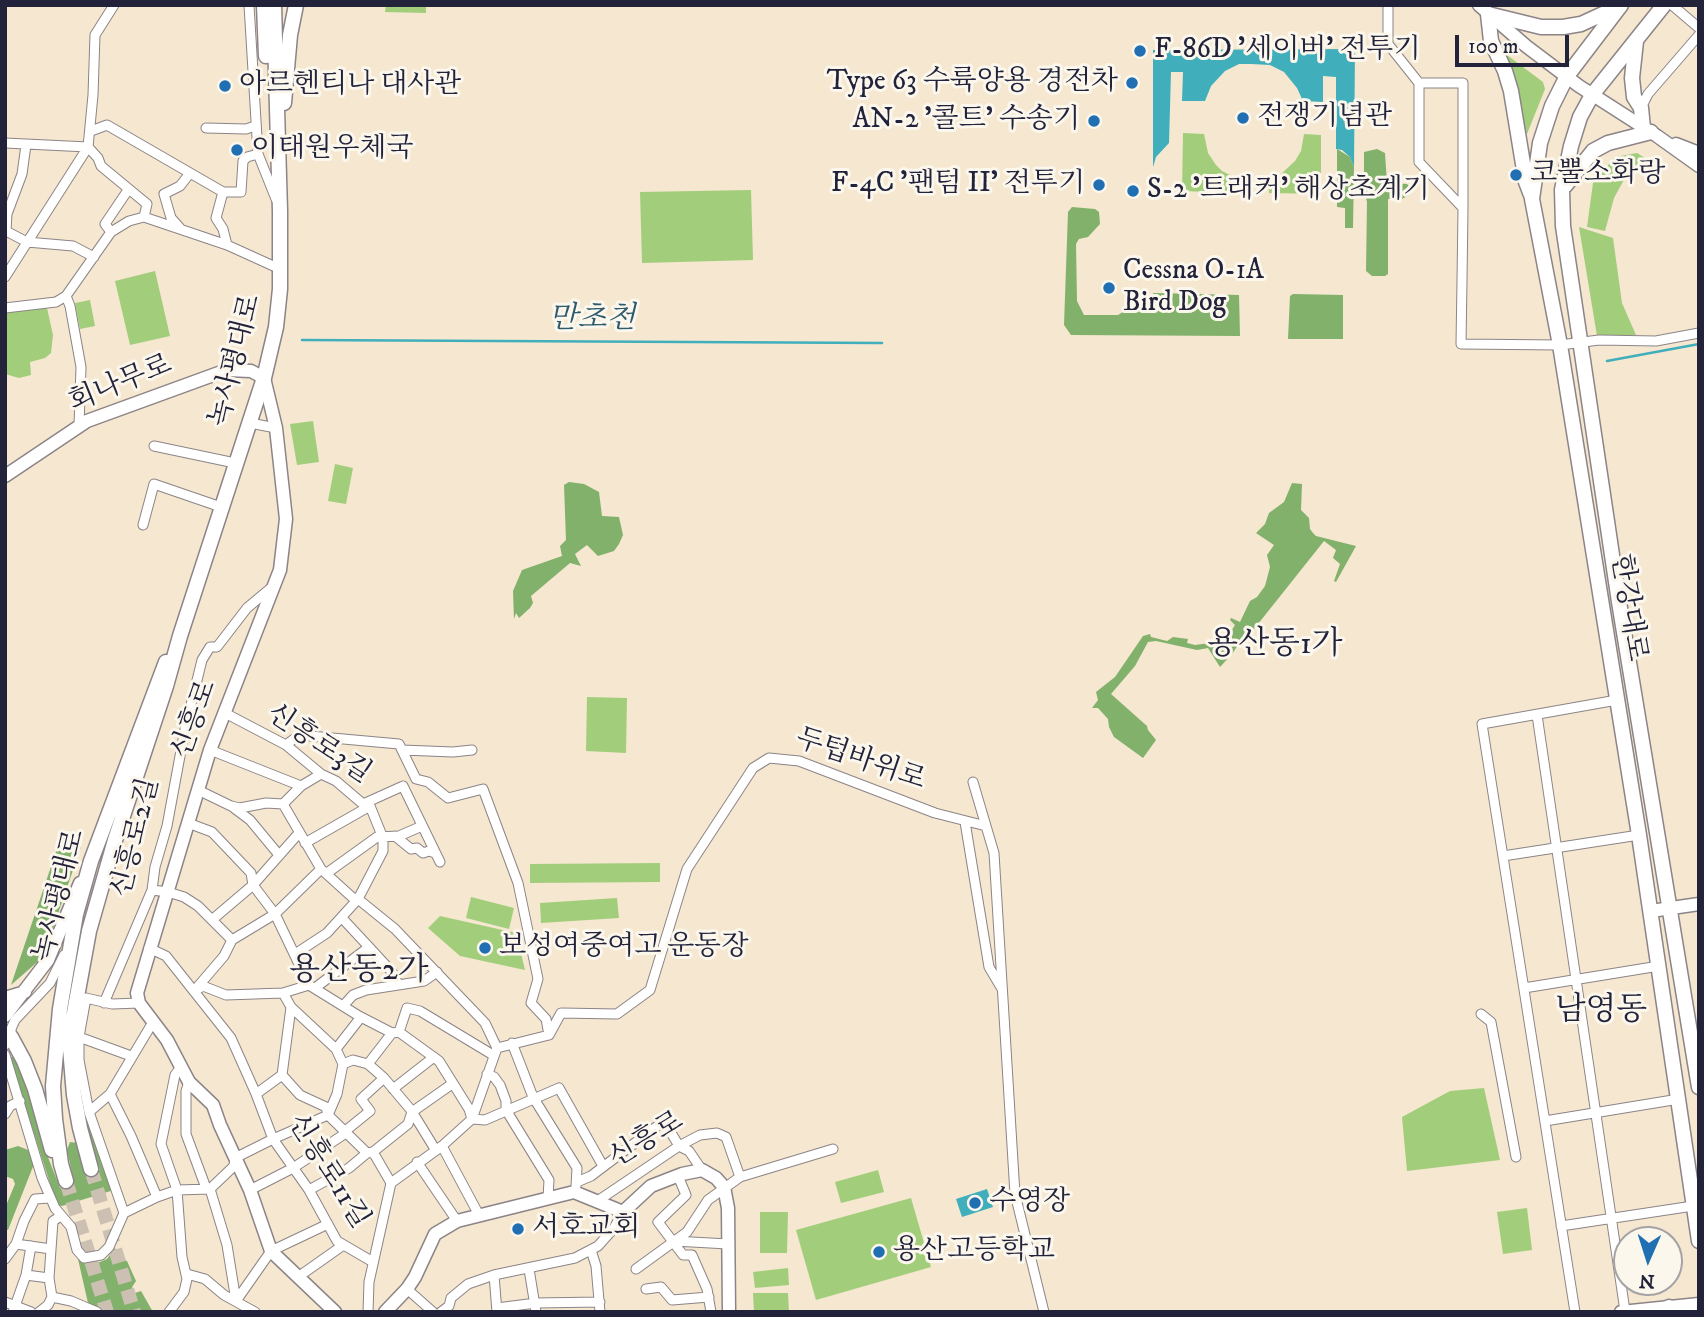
<!DOCTYPE html>
<meta charset="utf-8">
<style>
body{margin:0}
#map{position:relative;width:1704px;height:1317px;overflow:hidden;background:#f5e7d0;font-family:"IM FELL DW Pica",serif}
canvas{display:block}
.frame{position:absolute;inset:0;border:7px solid #22223b;pointer-events:none}
.north{position:absolute;left:1613px;top:1226px;width:70px;height:70px;box-sizing:border-box;background:#fbf7ec;border:2px solid #a4a2a5;border-radius:50%;rotate:183deg;font-size:19px;font-weight:700;line-height:28px;text-align:center;color:#22223b}
.north::after{content:'';display:block;margin:auto;width:24px;height:32px;background:#1f6fb2;clip-path:polygon(50% 0,100% 100%,50% 72%,0 100%)}
.scale{position:absolute;left:1455px;top:35px;width:114px;height:32px;box-sizing:border-box;border:4px solid #22223b;border-top:0;padding-left:9px;font-size:21px;line-height:24px;white-space:nowrap;color:#22223b;-webkit-text-stroke:5px #fbf7ec;paint-order:stroke}
</style>
<div id="map">
<canvas width="1704" height="1317"></canvas>
<div class="frame"></div>
<div class="north">N</div>
<div class="scale">100 m</div>
</div>
<script>
const ctx = document.querySelector('canvas').getContext('2d');
ctx.lineJoin = 'round';
function fill(path, color) {
  ctx.fillStyle = color;
  ctx.fill(path, 'evenodd');
}
function toPath(rows) {
  const path = new Path2D();
  for (const r of rows) {
    path.moveTo(r[0], r[1]);
    for (let i = 2; i < r.length; i += 2) path.lineTo(r[i], r[i + 1]);
  }
  return path;
}
function strokePath(path, color, width, dash) {
  ctx.strokeStyle = color;
  ctx.lineWidth = width;
  ctx.lineCap = dash ? 'butt' : 'round';
  ctx.setLineDash(dash || []);
  ctx.stroke(path);
}
function label(font, color, halo, rows, align = 'center') {
  ctx.font = font + ' "IM FELL DW Pica","Noto Serif KR",serif';
  ctx.lineWidth = 6;
  ctx.setLineDash([]);
  ctx.textBaseline = 'middle';
  ctx.strokeStyle = halo;
  ctx.fillStyle = color;
  for (const [text, x, y, turn = 0] of rows) {
    ctx.save();
    ctx.translate(x, y);
    ctx.rotate((+turn || 0) * Math.PI / 180);
    ctx.textAlign = isNaN(turn) ? turn : align;
    if (halo) ctx.strokeText(text, 0, 0);
    ctx.fillText(text, 0, 0);
    ctx.restore();
  }
}
const green = toPath([
 [386,5,426,5,426,13,385,12],
 [1503,52,1543,82,1545,89,1527,134,1523,128],
 [1183,133,1204,134,1208,153,1216,165,1222,171,1238,179,1238,193,1182,191],
 [1304,134,1321,135,1321,194,1269,193,1268,180,1279,176,1295,161,1301,151],
 [1637,153,1645,158,1626,176,1614,198,1605,231,1587,227,1593,183,1615,157],
 [751,190,753,260,642,263,640,192],
 [1579,227,1613,238,1622,303,1636,335,1597,336],
 [155,271,170,336,130,345,115,281],
 [90,300,95,326,80,329,75,303],
 [47,308,53,335,51,353,45,358,30,362,31,375,19,378,5,374,5,311],
 [313,421,319,462,297,465,290,424],
 [335,464,353,468,346,504,328,501],
 [587,697,627,698,626,753,586,751],
 [660,863,660,882,530,883,530,864],
 [471,897,514,908,509,929,466,918],
 [617,898,619,918,541,923,540,903],
 [440,916,516,933,525,970,460,956,428,928],
 [1484,1088,1500,1160,1407,1171,1402,1117,1450,1091],
 [878,1170,884,1192,841,1203,835,1182],
 [911,1198,931,1267,816,1300,796,1230],
 [1527,1208,1532,1250,1503,1254,1497,1212],
 [760,1212,788,1212,787,1253,760,1253],
 [788,1268,789,1285,755,1288,753,1272],
 [753,1293,788,1293,789,1312,754,1312]
]);
const forest = toPath([
 [1337,149,1350,157,1354,167,1353,228,1345,228,1345,208,1337,207],
 [1377,149,1385,153,1387,183,1407,184,1409,186,1409,195,1402,199,1388,199,1388,274,1385,276,1372,276,1366,271,1367,202,1364,191,1364,152],
 [1072,207,1095,209,1099,212,1100,224,1088,237,1079,239,1076,244,1077,301,1084,315,1118,315,1154,293,1239,295,1240,336,1071,335,1064,325,1068,212],
 [1293,294,1343,295,1343,339,1288,339,1290,296],
 [569,482,584,484,599,492,602,516,619,517,623,535,619,544,614,551,598,556,587,545,575,554,581,566,570,563,531,596,533,603,530,608,519,618,516,613,514,619,513,591,522,570,562,556,560,546,566,540,564,485],
 [1292,483,1302,484,1301,510,1309,518,1310,529,1313,533,1316,536,1356,546,1336,582,1334,581,1340,564,1333,558,1336,550,1324,541,1254,629,1246,633,1232,654,1220,667,1208,648,1197,650,1156,641,1148,642,1135,666,1111,694,1147,726,1148,730,1156,740,1143,758,1114,737,1109,727,1108,719,1098,708,1092,708,1098,700,1096,692,1115,677,1143,636,1150,634,1151,637,1167,641,1173,637,1188,639,1187,643,1195,645,1225,641,1235,625,1230,620,1231,618,1240,622,1250,601,1257,597,1265,586,1270,567,1267,555,1274,545,1256,533,1265,524,1269,513,1284,502],
 [60,840,81,847,43,957,11,985],
 [13,1055,25,1074,44,1147,60,1188,74,1182,67,1150,70,1142,78,1143,87,1173,100,1170,85,1127,77,1079,114,1190,62,1206,57,1205,10,1059],
 [18,1146,28,1150,33,1158,34,1164,8,1230,5,1229,5,1208,15,1184,13,1179,5,1176,5,1150],
 [115,1248,122,1260,127,1261,136,1281,132,1287,135,1293,141,1291,153,1312,104,1312,88,1303,78,1259,95,1264,107,1259]
]);
const water = toPath([
 [1355,49,1354,167,1350,157,1342,150,1336,149,1336,77,1323,76,1323,102,1303,101,1297,88,1284,72,1270,65,1251,64,1239,64,1225,71,1211,86,1205,101,1182,101,1183,72,1171,72,1169,143,1156,157,1153,167,1153,50],
 [987,1189,993,1207,962,1217,956,1199]
]);
const stream = toPath([
 [302,340,882,343],
 [1607,361,1699,344]
]);
const secondaryTunnel = toPath([
 [74,947,96,882]
]);
const primaryTunnel = toPath([
 [91,1169,134,1312],
 [66,1181,107,1312]
]);
const street = toPath([
 [249,5,258,154,276,199],
 [1388,5,1388,44,1419,83],
 [1672,5,1699,28],
 [1641,108,1648,94,1699,35],
 [206,128,246,129,255,126],
 [91,131,107,125,223,192,241,192,243,161,247,157,258,154],
 [5,143,88,147,98,158,101,166,147,204,144,217],
 [26,145,22,174,7,214,6,231,27,242,73,246,94,257],
 [223,192,216,218,223,229,227,245],
 [1463,208,1419,162,1419,83,1463,83,1463,208,1462,281,1461,344,1560,345,1599,340,1656,341,1699,333],
 [180,228,171,218,164,194,180,186,190,173],
 [111,232,105,224,128,190],
 [5,277,88,147,93,95,95,35,114,5],
 [66,296,70,306,81,367,79,426],
 [5,308,56,302,66,296,111,232,129,221,144,217,227,245,280,269],
 [250,423,276,428],
 [154,446,235,463],
 [143,525,154,484,221,507],
 [225,713,286,745,321,774,336,781,363,804,370,806,383,838,383,851,358,899,327,933,295,954],
 [1537,715,1625,1311],
 [286,745,299,735,399,744,416,779,428,782,448,798,483,789,518,883,538,979,531,1003,546,1019,549,1035],
 [210,750,301,786],
 [402,750,453,752,472,750],
 [973,782,994,853,1015,1194,1044,1312],
 [198,790,231,806,240,808,266,803,283,804,301,786,321,774],
 [283,804,321,869,353,898,358,899,395,929,485,1023,497,1048],
 [363,804,403,786,440,862],
 [234,808,250,820,279,855],
 [965,822,989,967,1002,989],
 [188,823,212,832,251,873,253,885,275,914,309,985,359,1016,392,1033,399,1032,439,1061,469,1109,472,1119,485,1120,559,1088,603,1166],
 [395,836,411,849,417,848,423,853,429,851,435,853],
 [305,843,370,806],
 [1503,856,1639,835],
 [327,873,377,837,399,836,422,826],
 [152,890,168,892,184,897,198,906,232,940],
 [342,918,369,947],
 [213,919,253,885,299,833],
 [149,948,166,956,231,1038,256,1094,273,1139,309,1190,337,1241,373,1262],
 [315,988,369,947,392,972,398,984],
 [1524,988,1659,966],
 [196,990,203,986,226,995,283,993,309,985],
 [194,991,224,956,232,940,275,914,321,869],
 [283,993,291,1007,336,1049,343,1064,353,1060,368,1064,384,1078,411,1110,435,1149],
 [104,1003,152,890,155,867,167,826,185,729,202,660,210,647,217,647,247,608,271,588],
 [343,1006,353,995,366,990,424,981,437,972],
 [291,1007,282,1075,300,1095,326,1107,328,1115,367,1153,373,1152,391,1183],
 [1481,1014,1491,1022,1516,1157],
 [399,1032,407,1008,420,1011,493,1055],
 [549,1035,561,1013,617,1014,650,990,687,869,753,768,769,758,799,761,935,813,986,826],
 [79,1037,131,1056],
 [512,1043,533,1097,577,1168,576,1186],
 [5,1045,11,1037,11,1029,15,1020,50,983,64,955],
 [336,1049,361,1017],
 [5,1055,42,1178,55,1208,71,1227,77,1250,84,1258,101,1255,109,1247,124,1213,157,1197,177,1190,210,1189,234,1166,235,1158,273,1139,328,1115,337,1094,343,1064],
 [368,1064,392,1033],
 [487,1074,494,1077,500,1085,506,1101,506,1110,549,1180,548,1198],
 [189,1082,186,1091,186,1134,206,1188],
 [393,1089,434,1057],
 [110,1094,131,1136,157,1197],
 [256,1094,282,1075],
 [89,1112,110,1094,153,1022],
 [5,1114,10,1106,20,1101],
 [1545,1121,1679,1099],
 [344,1132,370,1111,361,1099,384,1078],
 [442,1146,479,1215],
 [373,1152,408,1124,412,1112,452,1084],
 [417,1162,457,1221],
 [678,1176,686,1195,658,1222,683,1255,692,1255,707,1289,711,1312],
 [577,1182,591,1176,664,1121,679,1146,689,1151,702,1170],
 [210,1189,227,1245,236,1301],
 [250,1190,293,1168,346,1133],
 [309,1190,349,1168,367,1153],
 [50,1198,35,1199,24,1221,16,1244,51,1249],
 [596,1202,679,1146,700,1135,717,1133,726,1137,740,1177],
 [124,1213,89,1112,79,1060,79,1037,86,998,112,1004,139,1003],
 [61,1216,53,1221,49,1278,52,1297,71,1301,97,1312],
 [1561,1226,1693,1206],
 [674,1241,728,1244],
 [591,1250,596,1266,600,1312],
 [5,1259,16,1244],
 [529,1269,536,1312],
 [636,1269,687,1232,708,1200,740,1177,833,1149],
 [187,1274,205,1279,224,1295,255,1312],
 [26,1275,49,1278],
 [298,1277,342,1246],
 [407,1289,433,1312],
 [646,1289,661,1287,672,1300,709,1297],
 [236,1301,271,1251,328,1224],
 [5,1302,31,1312],
 [497,1308,536,1303,600,1302],
 [13,1312,26,1275,31,1246],
 [39,1312,48,1305,52,1297],
 [169,1312,184,1292,187,1279,182,1257,177,1190,161,1144,175,1075,181,1067],
 [368,1312,369,1282,391,1183,442,1146,472,1119,497,1048,549,1035],
 [441,1312,449,1306,451,1298,468,1284,494,1275],
 [497,1312,494,1275,575,1258,598,1246,614,1228,623,1212],
 [1575,1312,1482,724,1617,700]
]);
const secondary = toPath([
 [1479,5,1526,46,1579,86,1657,136,1699,166],
 [1676,144,1699,153],
 [5,476,87,421,227,370,251,371,264,378,276,428,286,519,280,570,210,750,137,993,139,1003,167,1040,189,1082,213,1105,220,1125,250,1190,271,1251,335,1312],
 [1651,911,1699,904],
 [5,998,25,992],
 [5,1016,48,960,80,883],
 [385,1312,407,1289,415,1277,435,1234,457,1221,574,1192,623,1212,651,1186,682,1174,702,1170,716,1178,724,1187,728,1208,729,1312],
 [1621,1312,1699,1304]
]);
const primary = toPath([
 [264,5,266,56],
 [1621,5,1567,76,1552,106,1540,143,1532,199,1560,345,1639,835,1699,1241],
 [1664,5,1592,95,1580,117,1571,146,1562,190,1563,226,1619,602,1699,1087],
 [1636,41,1632,78,1634,97,1641,108,1643,128],
 [284,103,290,35,296,5],
 [1565,186,1593,151,1608,143,1651,132],
 [1531,195,1526,182,1511,91,1505,71,1491,41,1488,14,1541,27,1563,27,1581,24,1618,7],
 [11,1037,24,1061,35,1089,52,1150],
 [91,1169,80,1128,74,1095,70,1048,72,1024,89,931,115,840,166,686,180,636,264,378,276,327,280,289,280,211,274,5],
 [66,1181,61,1164,55,1119,53,1086,60,1009,76,914,91,861,166,662],
 [1669,1307,1675,1312]
]);
const markers = [
 [1140,51,7,"#1f6fb2"],
 [1132,83,7,"#1f6fb2"],
 [225,86,7,"#1f6fb2"],
 [1243,118,7,"#1f6fb2"],
 [1094,121,7,"#1f6fb2"],
 [237,150,7,"#1f6fb2"],
 [1516,175,7,"#1f6fb2"],
 [1099,185,7,"#1f6fb2"],
 [1133,191,7,"#1f6fb2"],
 [1109,288,7,"#1f6fb2"],
 [485,948,7,"#1f6fb2"],
 [975,1203,7,"#1f6fb2"],
 [518,1229,7,"#1f6fb2"],
 [879,1252,7,"#1f6fb2"]
];
const poiNames = [
 ["F-86D '세이버' 전투기",1154,51],
 ["Type 63 수륙양용 경전차",1118,83,"right"],
 ["아르헨티나 대사관",239,86],
 ["전쟁기념관",1257,118],
 ["AN-2 '콜트' 수송기",1080,121,"right"],
 ["이태원우체국",251,150],
 ["코뿔소화랑",1530,175],
 ["F-4C '팬텀 II' 전투기",1085,185,"right"],
 ["S-2 '트래커' 해상초계기",1147,191],
 ["Cessna O-1A",1123,272],
 ["Bird Dog",1123,304],
 ["보성여중여고 운동장",499,948],
 ["수영장",989,1203],
 ["서호교회",532,1229],
 ["용산고등학교",893,1252]
];
const streetNames = [
 ["녹사평대로",237,361,-76],
 ["회나무로",121,385,-22],
 ["한강대로",1627,608,81],
 ["신흥로",196,720,-70],
 ["신흥로3길",318,745,34],
 ["두텁바위로",860,761,19],
 ["신흥로2길",137,838,-76],
 ["녹사평대로",61,896,-76],
 ["신흥로",647,1141,-31],
 ["신흥로11길",327,1172,58]
];
const waterNames = [
 ["만초천",592,321]
];
const quarterNames = [
 ["용산동1가",1275,646],
 ["용산동2가",359,972],
 ["남영동",1601,1012]
];
fill(green, '#a2ce7b');
fill(forest, '#81b16b');
fill(water, '#40afbb');
strokePath(stream, '#40afbb', 2.5);
strokePath(secondaryTunnel, '#cbc0b2', 12, [12, 6]);
strokePath(primaryTunnel, '#cbc0b2', 14, [14, 7]);
strokePath(street, '#8c8486', 11);
strokePath(secondary, '#8c8486', 15);
strokePath(primary, '#8c8486', 17);
strokePath(street, '#fff', 9);
strokePath(secondary, '#fff', 12);
strokePath(primary, '#fff', 14);
for (const [x, y, r, color] of markers) {
  const dot = new Path2D();
  dot.arc(x, y, r, 0, 2 * Math.PI);
  ctx.fillStyle = color;
  ctx.fill(dot);
  strokePath(dot, '#fbf7ec', 2.5);
}
label('28px', '#22223b', '#fbf7ec', poiNames, 'left');
label('28px', '#22223b', '#fbf7ec', streetNames);
label('italic 30px', '#2e5a6e', '#fbf7ec', waterNames);
label('32px', '#22223b', '#fbf7ec', quarterNames);
</script>
